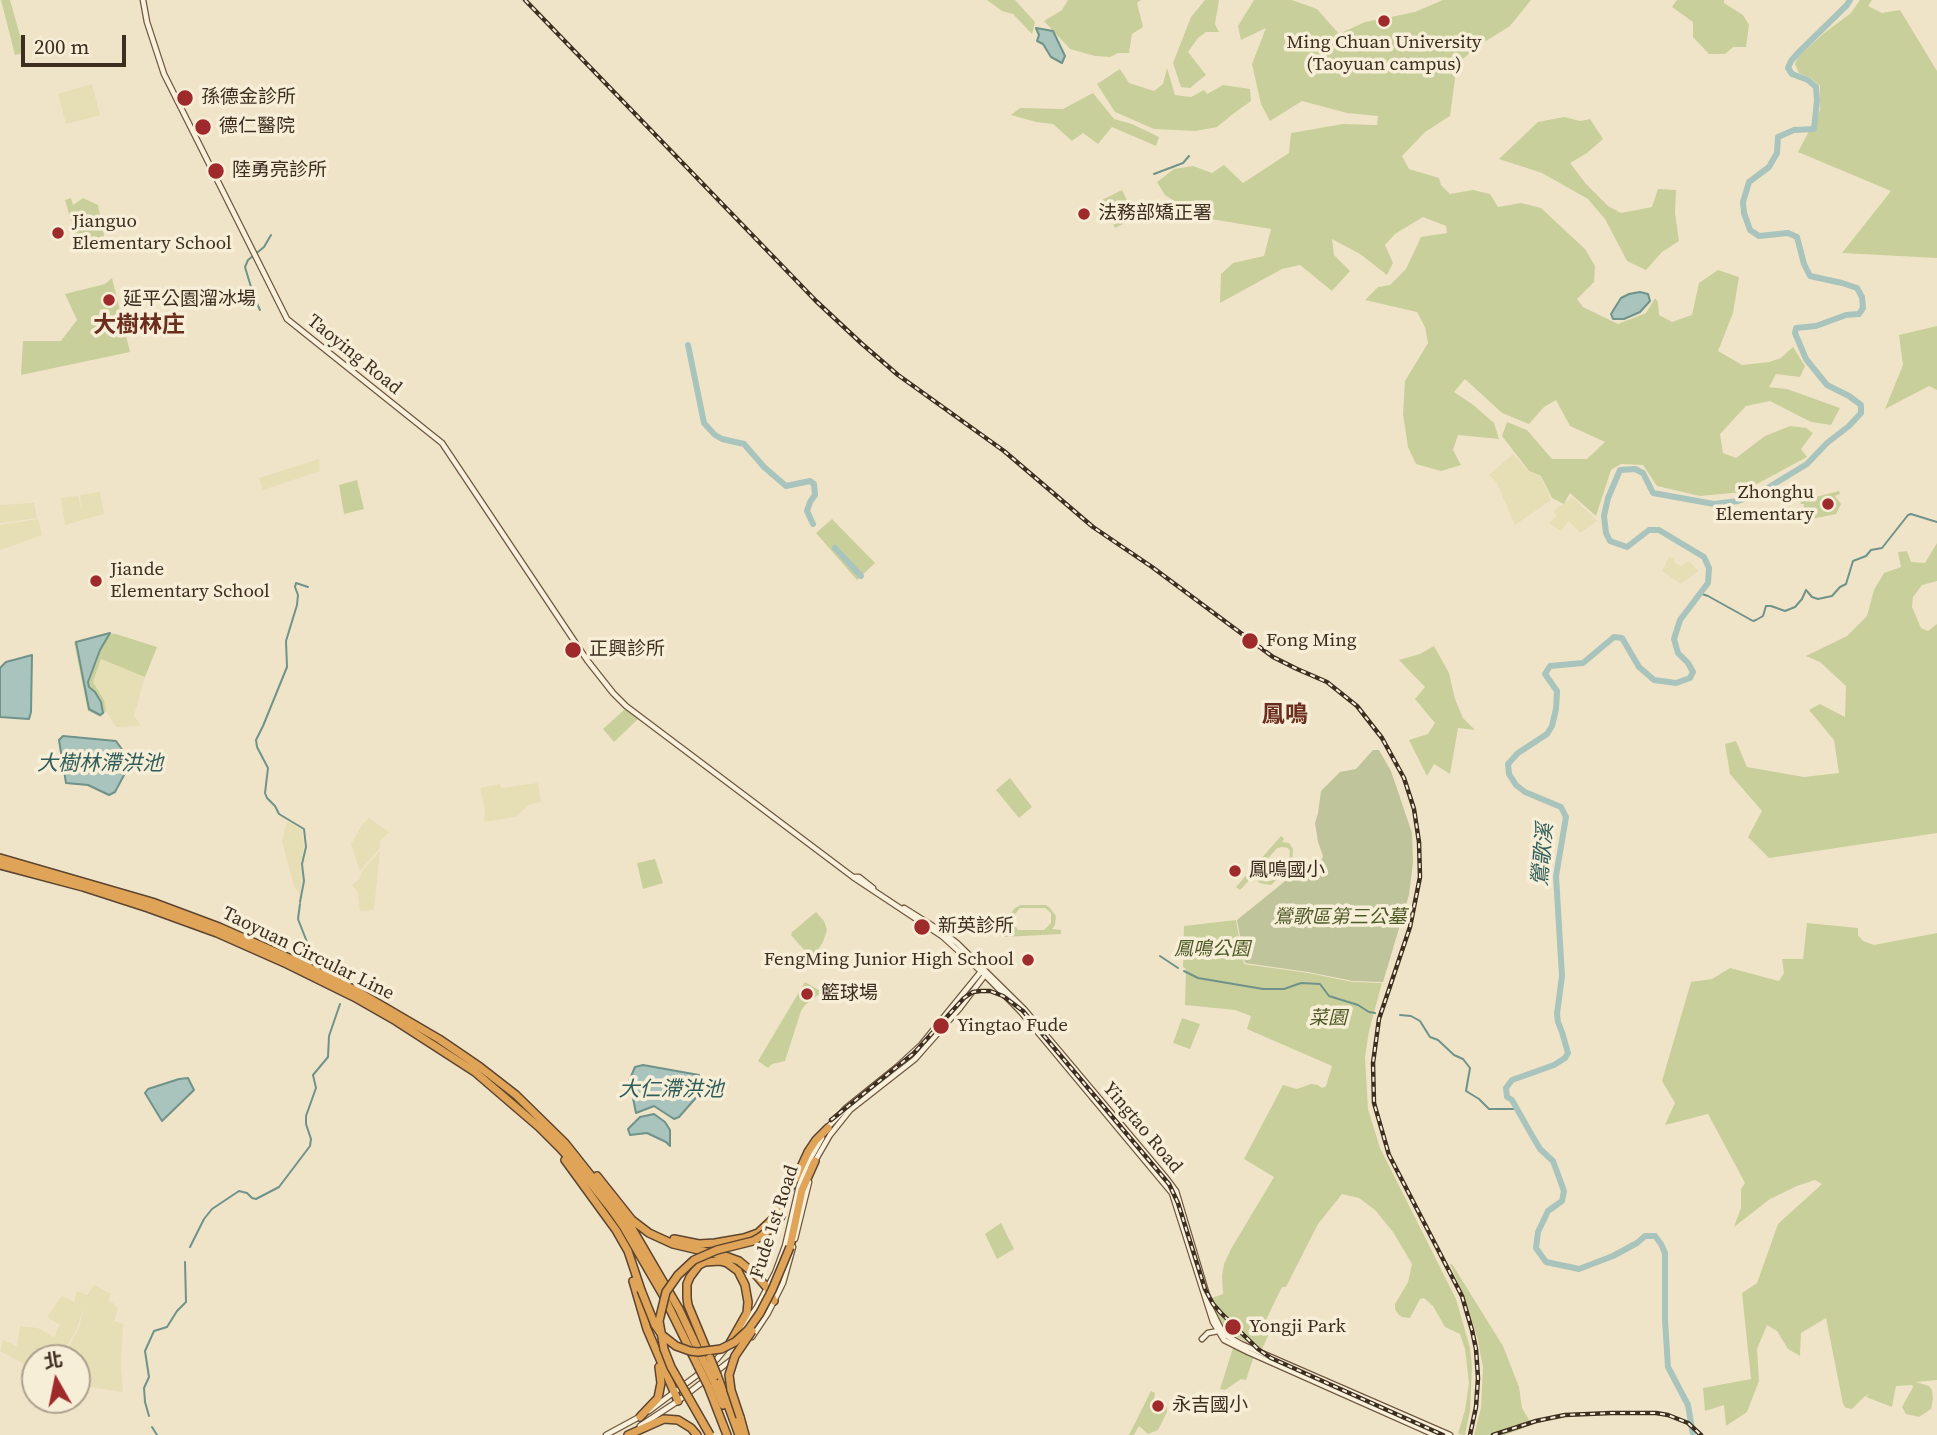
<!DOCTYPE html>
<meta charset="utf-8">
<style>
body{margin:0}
#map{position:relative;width:1937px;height:1435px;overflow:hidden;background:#f0e4c8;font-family:"Source Serif 4","Noto Sans TC",serif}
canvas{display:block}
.north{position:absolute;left:21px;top:1344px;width:70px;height:70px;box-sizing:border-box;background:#f7eed8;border:2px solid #ada18e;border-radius:50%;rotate:351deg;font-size:19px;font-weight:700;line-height:28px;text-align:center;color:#3d2e20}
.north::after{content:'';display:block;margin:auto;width:24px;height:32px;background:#9e2a2b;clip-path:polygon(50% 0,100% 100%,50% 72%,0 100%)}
.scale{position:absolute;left:21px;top:35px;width:105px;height:32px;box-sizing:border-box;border:4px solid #3d2e20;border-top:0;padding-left:9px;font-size:21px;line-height:24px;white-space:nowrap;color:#3d2e20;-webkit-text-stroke:5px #f7eed8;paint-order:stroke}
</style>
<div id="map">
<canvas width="1937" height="1435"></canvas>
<div class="north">北</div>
<div class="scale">200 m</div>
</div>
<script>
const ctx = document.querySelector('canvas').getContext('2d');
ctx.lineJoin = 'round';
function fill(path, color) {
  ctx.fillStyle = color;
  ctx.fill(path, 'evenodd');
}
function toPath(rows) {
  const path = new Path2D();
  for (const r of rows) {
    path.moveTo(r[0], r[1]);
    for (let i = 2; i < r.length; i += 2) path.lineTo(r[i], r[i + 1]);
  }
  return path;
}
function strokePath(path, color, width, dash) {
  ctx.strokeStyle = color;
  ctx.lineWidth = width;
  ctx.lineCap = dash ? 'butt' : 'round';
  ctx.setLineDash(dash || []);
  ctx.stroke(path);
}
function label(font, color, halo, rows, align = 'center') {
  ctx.font = font + ' "Source Serif 4","Noto Sans TC",serif';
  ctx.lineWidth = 7;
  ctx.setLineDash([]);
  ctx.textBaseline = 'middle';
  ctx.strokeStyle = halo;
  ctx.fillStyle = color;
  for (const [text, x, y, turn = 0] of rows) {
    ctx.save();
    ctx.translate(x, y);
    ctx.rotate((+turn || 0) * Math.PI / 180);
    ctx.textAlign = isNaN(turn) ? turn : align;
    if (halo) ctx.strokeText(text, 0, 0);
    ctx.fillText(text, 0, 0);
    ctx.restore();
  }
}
const farmland = toPath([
 [92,84,100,115,66,124,58,94],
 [1513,454,1528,471,1541,477,1551,500,1515,525,1497,483,1489,475],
 [319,459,320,471,263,490,259,478],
 [100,492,104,514,65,525,61,498,78,496,81,509,80,495],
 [1573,497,1597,521,1580,533,1569,521,1561,531,1549,523,1557,516,1553,511],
 [34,503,37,518,0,523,0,505],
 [38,519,42,535,0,550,0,525],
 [1669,557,1673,558,1675,563,1682,566,1686,562,1690,562,1698,571,1681,584,1662,571],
 [101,659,145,677,134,715,141,726,116,727,106,711,104,700,93,682],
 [538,783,541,802,529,805,515,817,484,822,485,809,480,788,500,784,501,788],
 [369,818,389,832,380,841,380,848,360,871,351,844,362,825],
 [287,821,302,830,304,846,301,862,302,877,300,895,294,886,282,841],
 [380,851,374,910,360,911,358,894,352,884,359,880,362,871],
 [94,1285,111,1294,108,1301,113,1303,118,1309,114,1321,123,1324,121,1365,123,1392,77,1385,77,1358,62,1358,67,1349,80,1353,68,1348,79,1328,84,1305,77,1329,60,1358,37,1358,36,1354,35,1370,0,1351,3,1340,17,1346,20,1326,38,1328,54,1337,60,1325,47,1317,62,1296,74,1302,77,1291,87,1295]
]);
const green = toPath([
 [1,0,10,0,25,53,15,55],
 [987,0,1015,0,1035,22,1032,34,1013,14,1002,11],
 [1068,0,1141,0,1137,3,1143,27,1132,34,1129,53,1118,53,1110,57,1095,56,1070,49,1044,21,1062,10],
 [1205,0,1219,0,1215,24,1219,32,1206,32,1198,38,1188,52,1206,75,1190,88,1181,87,1173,63,1191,17],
 [1254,0,1292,0,1317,9,1339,34,1365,22,1415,12,1443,0,1531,0,1510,26,1478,46,1457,64,1450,116,1425,132,1402,156,1409,169,1439,178,1441,185,1450,194,1473,190,1490,194,1498,207,1521,203,1541,208,1585,249,1595,266,1594,282,1577,299,1583,307,1618,324,1646,313,1655,298,1658,302,1659,315,1672,322,1692,315,1699,283,1718,270,1739,277,1733,313,1718,351,1742,365,1769,362,1781,358,1793,347,1805,366,1800,377,1776,374,1769,387,1787,389,1840,408,1831,425,1811,422,1770,401,1746,406,1720,434,1723,453,1736,458,1765,436,1790,426,1806,428,1813,433,1801,449,1807,457,1742,492,1700,496,1657,486,1643,465,1621,464,1611,470,1596,516,1570,493,1564,504,1552,498,1541,476,1529,471,1502,436,1507,422,1527,430,1552,459,1587,459,1605,442,1570,426,1556,400,1544,407,1529,424,1502,413,1465,379,1454,392,1472,404,1494,423,1499,439,1458,435,1453,450,1461,465,1441,471,1416,464,1408,447,1403,414,1405,381,1428,343,1425,327,1417,312,1365,300,1378,287,1390,285,1406,269,1421,237,1447,233,1446,226,1423,217,1395,234,1385,245,1393,263,1387,275,1360,254,1332,239,1334,255,1350,271,1332,291,1300,265,1282,269,1220,303,1221,274,1233,263,1264,256,1271,229,1211,219,1191,212,1165,195,1157,182,1174,169,1193,166,1212,173,1224,165,1243,183,1289,153,1291,133,1343,124,1377,125,1378,116,1347,113,1302,101,1270,121,1261,104,1252,64,1266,28,1241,40,1238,26],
 [1677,0,1724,0,1724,3,1743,15,1749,25,1746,47,1733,47,1725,54,1709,54,1693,37,1693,22,1672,7],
 [1860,0,1872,0,1868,6,1882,13,1900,10,1937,71,1937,258,1842,253,1891,191,1798,152,1820,110,1820,86,1811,78,1799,73,1795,64,1798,57,1823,34,1851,13],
 [1167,68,1175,95,1191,97,1204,90,1207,94,1223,85,1250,89,1251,101,1233,114,1217,127,1195,131,1154,129,1115,112,1097,84,1120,69,1129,83,1154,91,1163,84],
 [1093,93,1114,119,1132,124,1159,137,1156,146,1112,127,1098,144,1083,133,1072,141,1053,124,1036,122,1011,115,1020,108,1063,109],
 [1564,117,1580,121,1590,119,1603,139,1587,153,1570,163,1586,184,1608,206,1621,213,1652,207,1658,189,1676,190,1675,213,1679,241,1662,252,1646,270,1627,261,1605,219,1588,199,1542,173,1499,159,1538,122],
 [1122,190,1136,218,1115,228,1102,200],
 [71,198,73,205,83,198,98,205,104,235,102,241,95,246,85,244,87,251,80,253,65,200],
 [112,278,130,352,21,375,23,341,61,341,77,320,65,294,105,284],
 [1937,326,1937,390,1929,386,1885,409,1903,365,1899,335],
 [357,480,364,509,344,514,339,485],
 [1839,491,1840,494,1835,496,1841,504,1836,514,1811,519,1803,514,1804,504,1801,504,1800,501],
 [832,519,875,563,857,580,816,533],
 [1937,543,1937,581,1922,585,1913,597,1912,607,1921,628,1928,631,1937,624,1937,833,1769,858,1748,837,1762,811,1730,774,1725,744,1736,741,1747,767,1804,777,1839,773,1834,740,1809,710,1820,704,1845,717,1846,686,1820,662,1806,656,1847,636,1867,616,1874,590,1884,573,1901,567,1898,552,1907,551,1911,562,1925,563],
 [106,633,116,634,157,647,145,677,101,659,93,682,104,700,106,711,101,717,88,711,74,642],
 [1434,646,1449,673,1455,699,1463,718,1475,730,1458,728,1450,774,1434,764,1427,776,1409,740,1428,734,1435,723,1415,699,1425,687,1399,660,1420,654],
 [625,709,638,719,614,742,603,729],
 [1010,778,1032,807,1019,818,996,790],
 [1281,836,1284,839,1282,842,1289,843,1293,849,1292,865,1271,885,1259,883,1255,874,1240,890,1236,887],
 [1282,847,1288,848,1290,851,1289,862,1271,881,1263,881,1259,875,1260,868,1277,848],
 [655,859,663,883,643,889,637,863],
 [1021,905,1046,905,1050,908,1056,916,1055,925,1052,929,1061,930,1061,934,1004,937,1004,932,1013,931,1008,923,1011,913,1015,908],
 [1020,908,1045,908,1051,913,1051,923,1044,930,1018,930,1013,923,1012,918],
 [816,912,824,921,827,930,823,942,812,959,791,935,792,932],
 [1236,920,1244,964,1308,973,1353,982,1382,983,1369,1031,1365,1057,1368,1109,1380,1148,1456,1299,1470,1348,1472,1366,1470,1411,1465,1435,1458,1434,1465,1410,1469,1383,1465,1349,1460,1334,1445,1327,1433,1306,1424,1298,1420,1299,1410,1318,1402,1317,1398,1314,1395,1309,1395,1304,1408,1282,1412,1264,1393,1232,1375,1210,1359,1198,1342,1194,1318,1224,1286,1287,1282,1287,1266,1320,1273,1325,1262,1349,1235,1336,1224,1328,1217,1314,1212,1298,1223,1294,1222,1276,1224,1264,1231,1249,1274,1177,1244,1159,1283,1085,1297,1089,1311,1084,1318,1085,1322,1088,1326,1086,1332,1066,1247,1029,1251,1016,1235,1010,1185,1005,1186,969,1183,967,1184,926],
 [1807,923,1858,928,1858,935,1863,941,1874,945,1937,933,1937,1380,1916,1382,1929,1386,1932,1390,1933,1399,1931,1409,1919,1417,1906,1414,1902,1407,1913,1387,1912,1385,1896,1386,1892,1407,1866,1397,1870,1393,1863,1398,1852,1409,1846,1408,1843,1404,1826,1318,1801,1333,1800,1356,1788,1349,1777,1331,1767,1325,1757,1349,1759,1381,1747,1412,1726,1426,1724,1405,1705,1411,1703,1388,1751,1379,1742,1293,1757,1283,1778,1224,1822,1184,1815,1180,1797,1186,1770,1199,1734,1227,1741,1208,1741,1189,1745,1183,1708,1114,1665,1125,1675,1103,1662,1081,1691,982,1712,979,1730,968,1779,981,1784,973,1782,959,1803,959],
 [805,982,822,992,805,1005,801,1011,785,1061,772,1064,768,1068,758,1061],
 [1182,1018,1200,1024,1190,1049,1173,1043],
 [1001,1223,1014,1249,997,1259,985,1234],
 [1450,1264,1452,1264,1503,1346,1519,1387,1522,1408,1532,1425,1505,1435,1474,1435,1481,1408,1483,1367,1477,1337,1466,1302],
 [1233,1348,1254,1356,1246,1380,1241,1379,1225,1390,1220,1389],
 [1151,1391,1155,1393,1154,1398,1163,1400,1167,1408,1167,1412,1158,1430,1148,1434,1139,1426,1134,1435,1129,1435]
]);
const cemetery = toPath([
 [1373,750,1379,750,1391,771,1412,833,1413,862,1409,895,1383,982,1353,981,1308,972,1245,963,1237,920,1305,865,1321,862,1323,856,1318,842,1315,823,1318,813,1321,791,1340,772,1356,769]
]);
const water = toPath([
 [1036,28,1053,31,1065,56,1062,63,1051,57,1043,44,1037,41,1039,35,1036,28],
 [1640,292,1648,294,1650,301,1640,312,1624,319,1613,319,1611,314,1621,298,1629,294,1640,292],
 [110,633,100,650,88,682,89,687,95,692,101,702,103,713,100,715,89,709,76,642,110,633],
 [32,655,31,712,29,719,0,717,0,668,6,662,32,655],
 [63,736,116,741,131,762,115,792,109,795,88,785,66,783,59,740,63,736],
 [643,1065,699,1075,701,1079,701,1092,679,1117,674,1119,654,1106,636,1113,632,1093,629,1088,629,1081,635,1067,643,1065],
 [188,1078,194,1090,162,1121,145,1093,148,1089,179,1079,188,1078],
 [654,1114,665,1122,670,1130,670,1146,666,1142,647,1133,630,1135,628,1129,640,1117,654,1114]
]);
const stream = toPath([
 [1154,174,1183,163,1189,156],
 [260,310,254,297,245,267,248,260,264,247,271,235],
 [1699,593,1708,596,1753,621,1756,620,1763,616,1766,606,1771,606,1785,611,1795,607,1802,599,1806,590,1812,597,1818,599,1832,596,1840,587,1846,584,1853,561,1866,556,1871,550,1882,548,1908,515,1911,514,1937,522],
 [300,902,304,881,302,864,306,847,304,829,279,814,275,806,267,798,265,793,268,768,257,747,256,740,263,726,287,667,286,641,297,605,298,595,295,587,296,583,308,587],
 [300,904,298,919,314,960],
 [1160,956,1178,968],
 [1184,971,1198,978,1263,989,1284,989,1301,983,1320,984,1329,996,1358,1005,1369,1012,1375,1013],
 [1400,1015,1411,1016,1420,1021,1430,1037,1438,1040,1454,1055,1463,1059,1470,1068,1466,1091,1479,1099,1489,1109,1517,1109],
 [190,1247,204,1219,212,1209,239,1191,247,1193,252,1198,256,1199,279,1187,310,1146,311,1139,306,1124,306,1116,316,1088,313,1075,328,1057,329,1036,340,1004],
 [149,1416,145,1402,144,1388,149,1377,145,1351,154,1331,167,1327,177,1311,186,1302,185,1262],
 [152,1427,157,1435]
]);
const river = toPath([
 [688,345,704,423,715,435,722,439,744,444,764,467,786,486,810,481,814,484,815,495,810,502,807,511,813,524],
 [835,548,861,576],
 [1693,1435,1688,1405,1668,1367,1665,1320,1665,1253,1661,1244,1655,1236,1645,1236,1637,1243,1613,1256,1579,1269,1546,1262,1536,1248,1538,1232,1548,1211,1562,1201,1564,1191,1553,1161,1540,1149,1530,1132,1512,1100,1507,1097,1506,1088,1512,1080,1554,1065,1565,1058,1568,1053,1562,1032,1558,1022,1557,1014,1562,976,1556,876,1566,817,1561,807,1525,792,1516,785,1509,774,1508,764,1518,753,1547,734,1552,726,1556,709,1557,691,1545,674,1550,666,1583,663,1614,637,1622,638,1639,667,1654,680,1676,683,1690,678,1693,672,1688,663,1678,653,1674,639,1680,620,1708,583,1709,568,1704,557,1659,530,1649,530,1627,547,1610,541,1606,533,1604,516,1608,498,1620,470,1635,469,1643,473,1653,493,1714,504,1738,501,1756,495,1807,464,1827,443,1849,426,1861,413,1861,405,1849,396,1827,385,1806,359,1795,333,1796,328,1816,326,1846,315,1859,314,1863,308,1862,297,1857,288,1842,283,1810,276,1804,264,1797,237,1788,233,1759,236,1750,230,1744,213,1743,202,1749,182,1769,167,1777,153,1778,137,1794,130,1814,129,1817,100,1816,87,1808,80,1792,74,1788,68,1791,61,1798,53,1847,5,1850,0]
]);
const secondary = toPath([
 [143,0,147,22,164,74,287,319,442,443,587,660,613,693,626,706,853,877,942,936,985,975,1021,1012,1172,1193,1213,1322,1224,1340,1248,1352,1435,1435],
 [854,877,859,877,873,888],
 [904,908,944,933,957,943,1024,1009,1167,1179,1176,1191,1211,1309,1221,1329,1227,1336,1241,1344,1450,1435],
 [828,1127,846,1108,897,1067,921,1045,983,969],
 [815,1161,830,1135,850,1110,915,1059,960,1008,985,975],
 [795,1239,809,1182],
 [738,1334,757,1307,775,1273,785,1246,799,1186,807,1165,822,1138],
 [752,1337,768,1313,783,1283,793,1247],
 [1202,1339,1208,1333,1218,1331],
 [649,1411,696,1376,717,1359,726,1348],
 [640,1426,678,1401,735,1357],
 [606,1435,641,1416]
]);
const highway = toPath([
 [0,858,152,902,219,927,289,958,357,991,439,1039,480,1067,516,1095,565,1143,630,1225,679,1309,704,1362],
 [0,865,83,887,148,908,217,933,287,964,354,997,396,1021,475,1072,539,1127,560,1148,585,1176,611,1209,623,1226,663,1295,698,1366],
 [565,1160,616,1230,628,1251,641,1290],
 [597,1176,632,1220,649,1233,673,1244,728,1257,739,1261,757,1276,768,1289,774,1301],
 [796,1178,808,1152,816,1140,828,1128],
 [674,1239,699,1244,715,1243,744,1238,758,1233,775,1217,797,1174],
 [790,1247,802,1190,815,1161],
 [633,1281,647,1329,678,1401],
 [710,1358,688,1305,687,1298,687,1284,690,1277,699,1265,705,1262,720,1261,727,1263,738,1271,745,1285,748,1302,747,1313,730,1343],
 [717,1375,739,1435],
 [714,1382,723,1405],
 [708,1386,727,1435],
 [640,1417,658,1398,661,1383,659,1367],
 [740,1417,745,1435],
 [628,1435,664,1419,678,1420,691,1428,697,1435]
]);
const rail = toPath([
 [525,0,816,301,861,343,898,375,1004,451,1093,527,1152,567,1273,657,1297,669,1327,682,1357,706,1382,738,1404,778,1414,809,1419,842,1420,877,1410,927,1379,1019,1373,1063,1374,1103,1389,1155,1462,1296,1472,1330,1476,1349,1478,1378,1476,1407,1470,1435],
 [831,1120,914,1053,964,998,973,992,981,991,990,991,1003,996,1023,1011,1169,1184,1178,1203,1205,1289,1213,1304,1221,1313,1258,1349,1271,1358,1443,1435],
 [1493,1435,1536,1421,1565,1415,1611,1413,1656,1413,1668,1415,1688,1423,1701,1435]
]);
const highwayBridge = toPath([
 [641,1290,655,1325,662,1335,676,1346,690,1351,698,1352,721,1349,735,1342,748,1330,760,1313,772,1290,790,1247],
 [710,1358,717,1375],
 [704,1362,714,1382],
 [698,1366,708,1386],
 [740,1417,731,1390,729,1375,735,1356,752,1331],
 [710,1435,671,1367,664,1349,659,1321,666,1292,678,1275,694,1260,717,1250,753,1241,760,1237,776,1225,782,1214]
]);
const markers = [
 [1384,21,7,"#9e2a2b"],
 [185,98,9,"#9e2a2b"],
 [203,127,9,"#9e2a2b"],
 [216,171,9,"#9e2a2b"],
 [1084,214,7,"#9e2a2b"],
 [58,233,7,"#9e2a2b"],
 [109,300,7,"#9e2a2b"],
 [1828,504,7,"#9e2a2b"],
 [96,581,7,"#9e2a2b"],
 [1250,641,9,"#9e2a2b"],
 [573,650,9,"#9e2a2b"],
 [1235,871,7,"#9e2a2b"],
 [922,927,9,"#9e2a2b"],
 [1028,960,7,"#9e2a2b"],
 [807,994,7,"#9e2a2b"],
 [941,1026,9,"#9e2a2b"],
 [1233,1327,9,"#9e2a2b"],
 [1158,1406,7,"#9e2a2b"]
];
const poiNames = [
 ["Ming Chuan University",1384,43,"center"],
 ["(Taoyuan campus)",1384,65,"center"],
 ["孫德金診所",201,98],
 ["德仁醫院",219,127],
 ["陸勇亮診所",232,171],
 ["法務部矯正署",1098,214],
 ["Jianguo",72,222],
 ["Elementary School",72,244],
 ["延平公園溜冰場",123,300],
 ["Zhonghu",1814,493,"right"],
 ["Elementary",1814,515,"right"],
 ["Jiande",110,570],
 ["Elementary School",110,592],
 ["Fong Ming",1266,641],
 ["正興診所",589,650],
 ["鳳鳴國小",1249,871],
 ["新英診所",938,927],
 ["FengMing Junior High School",1014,960,"right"],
 ["籃球場",821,994],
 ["Yingtao Fude",957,1026],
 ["Yongji Park",1249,1327],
 ["永吉國小",1172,1406]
];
const streetNames = [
 ["Taoying Road",354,355,39],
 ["Taoyuan Circular Line",308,954,26],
 ["Yingtao Road",1142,1128,50],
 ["Fude 1st Road",775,1222,-72]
];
const parkNames = [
 ["鶯歌區第三公墓",1340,918],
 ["鳳鳴公園",1212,950],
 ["菜園",1328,1019]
];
const waterNames = [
 ["大樹林滯洪池",100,765],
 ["鶯歌溪",1544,855,-85],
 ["大仁滯洪池",671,1091]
];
const quarterNames = [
 ["大樹林庄",139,326],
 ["鳳鳴",1285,716]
];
fill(farmland, '#e6deb5');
fill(green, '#c9cf9b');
fill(cemetery, '#bfc49a');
fill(water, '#a9c4bc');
strokePath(water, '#6f938a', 2);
strokePath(stream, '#6f938a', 2);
strokePath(river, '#a9c4bc', 6);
strokePath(secondary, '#6f573f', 7);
strokePath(highway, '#5b4430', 10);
strokePath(secondary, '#faf1dc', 4.5);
strokePath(highway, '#e0a458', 7);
strokePath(rail, '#3d2e20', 4.5);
strokePath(rail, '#f7eed8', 2, [5]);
strokePath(highwayBridge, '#5b4430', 10, []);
strokePath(highwayBridge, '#e0a458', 7);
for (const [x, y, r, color] of markers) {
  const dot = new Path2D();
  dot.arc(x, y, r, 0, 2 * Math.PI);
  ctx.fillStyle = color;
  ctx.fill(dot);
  strokePath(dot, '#f7eed8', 2.5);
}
label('19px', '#3d2e20', '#f7eed8', poiNames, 'left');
label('19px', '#3d2e20', '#f7eed8', streetNames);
label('italic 19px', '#4d5a26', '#f7eed8', parkNames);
label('italic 21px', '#2f5d5a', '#f7eed8', waterNames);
label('bold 23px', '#6b2e1e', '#f7eed8', quarterNames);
</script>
